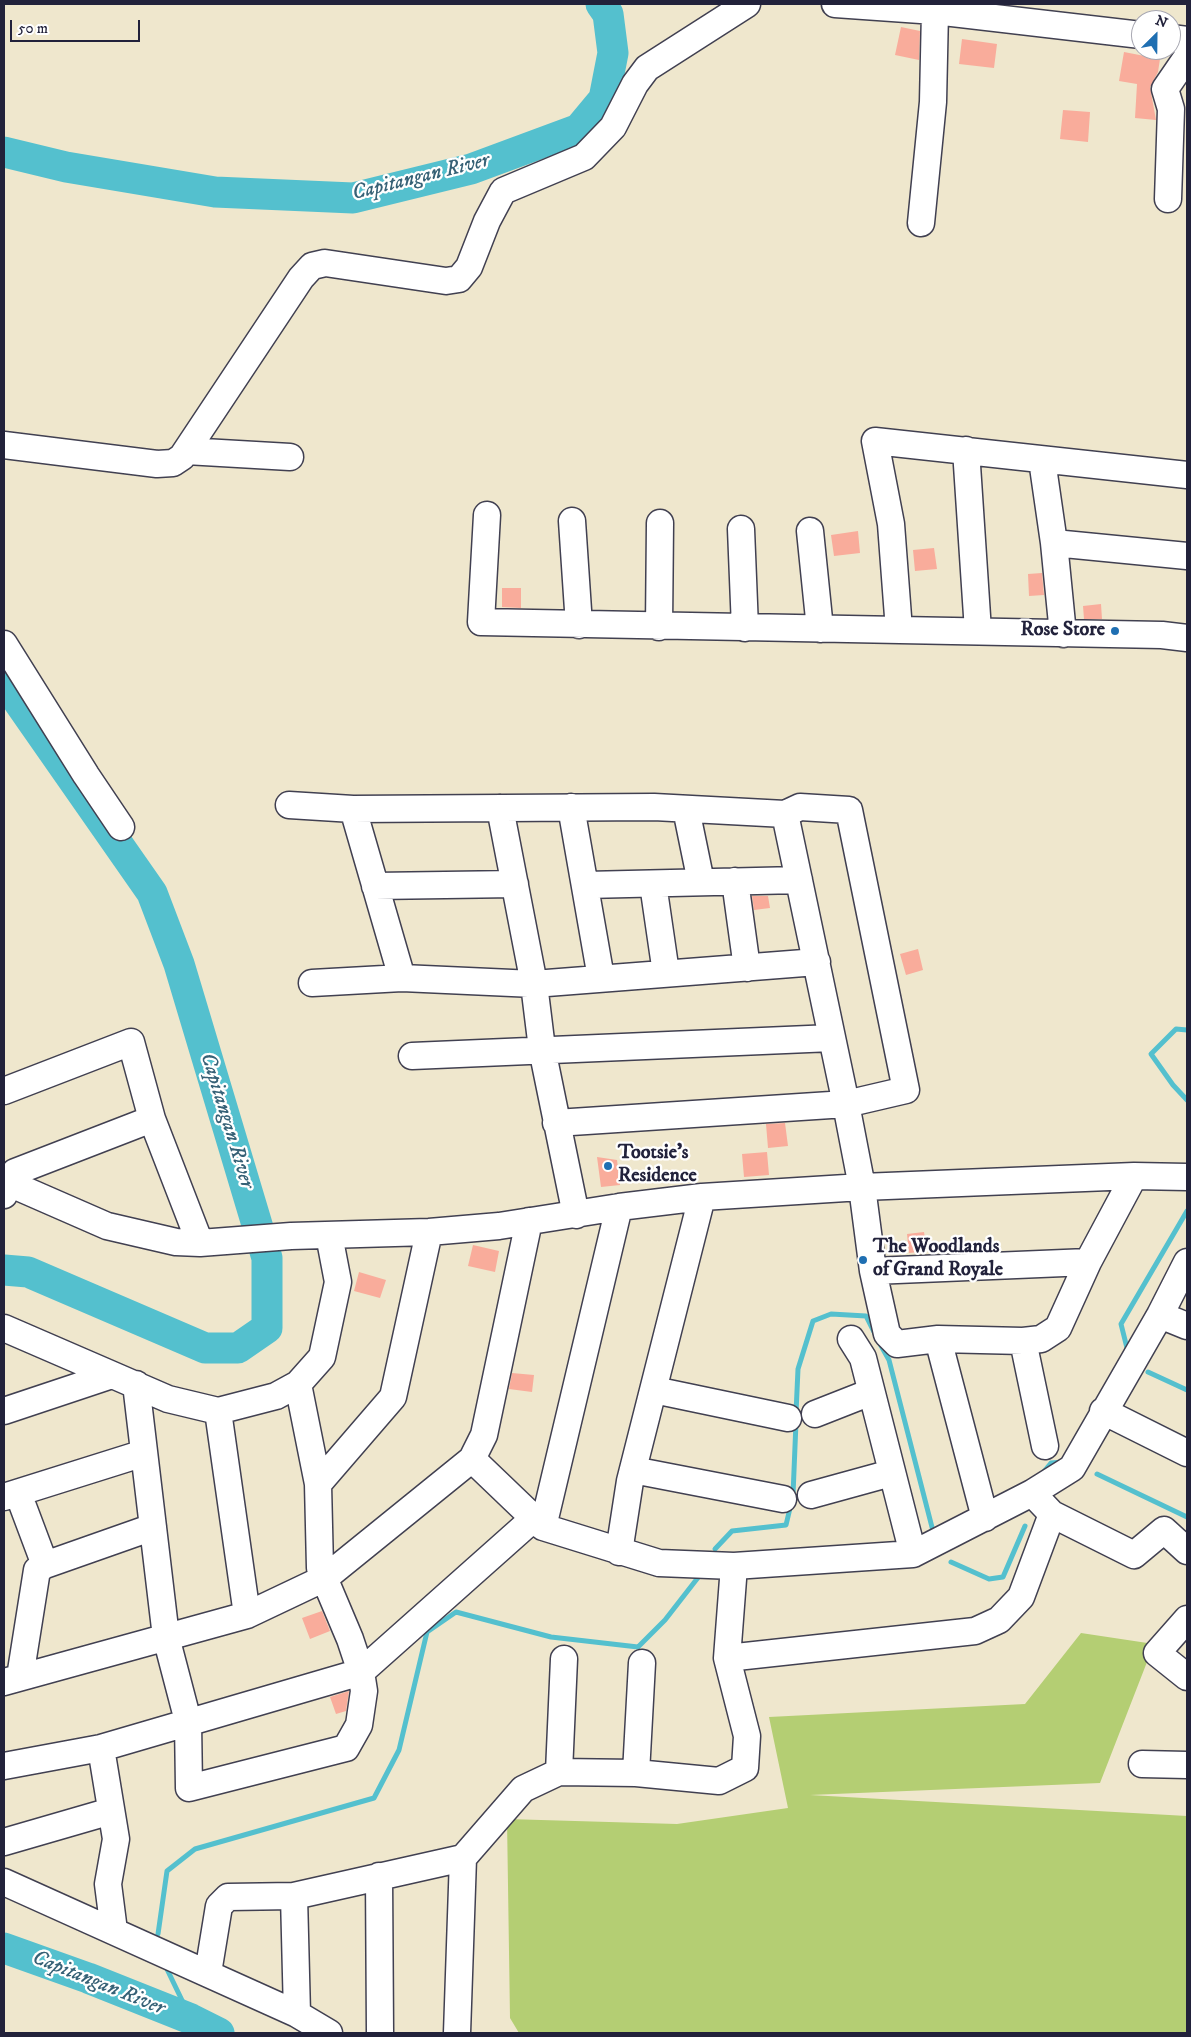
<!DOCTYPE html>
<style>
body{margin:0}
#map{position:relative;width:1191px;height:2037px;overflow:hidden;background:#efe7cd;font-family:"IM FELL DW Pica",serif}
canvas{display:block}
.frame{position:absolute;inset:0;border:5px solid #22223b;pointer-events:none}
.north{position:absolute;left:1131px;top:10px;width:50px;height:50px;box-sizing:border-box;background:#fff;border:1px solid #a7a7b1;border-radius:50%;rotate:23deg;font-size:14px;font-weight:700;line-height:20px;text-align:center;color:#22223b}
.north::after{content:'';display:block;margin:auto;width:18px;height:22px;background:#1f6fb2;clip-path:polygon(50% 0,100% 100%,50% 72%,0 100%)}
.scale{position:absolute;left:10px;top:20px;width:130px;height:22px;box-sizing:border-box;border:2px solid #22223b;border-top:0;padding-left:6px;font-size:15px;line-height:18px;white-space:nowrap;color:#22223b;-webkit-text-stroke:4px #fff;paint-order:stroke}
</style>
<div id="map">
<canvas width="1191" height="2037"></canvas>
<div class="frame"></div>
<div class="north">N</div>
<div class="scale">50 m</div>
</div>
<script>
const ctx = document.querySelector('canvas').getContext('2d');
ctx.lineJoin = 'round';
function fill(path, color) {
  ctx.fillStyle = color;
  ctx.fill(path, 'evenodd');
}
function toPath(rows) {
  const path = new Path2D();
  for (const r of rows) {
    path.moveTo(r[0], r[1]);
    for (let i = 2; i < r.length; i += 2) path.lineTo(r[i], r[i + 1]);
  }
  return path;
}
function strokePath(path, color, width, dash) {
  ctx.strokeStyle = color;
  ctx.lineWidth = width;
  ctx.lineCap = dash ? 'butt' : 'round';
  ctx.setLineDash(dash || []);
  ctx.stroke(path);
}
function label(font, color, halo, rows, align = 'center') {
  ctx.font = font + ' "IM FELL DW Pica",serif';
  ctx.lineWidth = 4.5;
  ctx.setLineDash([]);
  ctx.textBaseline = 'middle';
  ctx.strokeStyle = halo;
  ctx.fillStyle = color;
  for (const [text, x, y, turn = 0] of rows) {
    ctx.save();
    ctx.translate(x, y);
    ctx.rotate((+turn || 0) * Math.PI / 180);
    ctx.textAlign = isNaN(turn) ? turn : align;
    if (halo) ctx.strokeText(text, 0, 0);
    ctx.fillText(text, 0, 0);
    ctx.restore();
  }
}
const green = toPath([
 [1081,1633,1154,1644,1100,1783,810,1795,1187,1816,1187,2033,519,2033,510,2018,507,1819,677,1824,788,1808,769,1717,1025,1704]
]);
const stream = toPath([
 [1187,1030,1176,1029,1151,1054,1173,1085,1187,1100],
 [879,1342,889,1360,934,1535],
 [1128,1352,1121,1324,1187,1211],
 [1148,1372,1187,1390],
 [796,1413,798,1369,813,1321,831,1314,866,1316,875,1334],
 [1042,1474,1051,1463,1063,1462],
 [1097,1474,1187,1517],
 [793,1495,796,1422],
 [715,1549,732,1531,786,1525,791,1504],
 [951,1562,989,1579,1003,1577,1025,1526],
 [158,1934,167,1871,195,1849,374,1798,399,1750,427,1632,456,1612,551,1637,638,1647,665,1620,700,1575],
 [165,1965,191,2019]
]);
const river = toPath([
 [4,152,66,167,215,192,353,198,471,169,579,129,604,99,613,53,608,14,601,4],
 [4,681,152,893,179,964,267,1258,267,1328,238,1348,205,1348,28,1272,4,1270],
 [4,1948,88,1978,191,2019,219,2033]
]);
const building = toPath([
 [901,27,920,31,919,60,895,55],
 [962,39,997,44,994,68,959,64],
 [1124,52,1160,59,1158,72,1150,87,1156,120,1135,118,1137,84,1119,81],
 [1063,110,1090,112,1088,142,1060,139],
 [858,531,860,553,834,556,831,535],
 [934,548,937,569,915,571,913,550],
 [1042,573,1044,595,1029,596,1028,574],
 [502,588,521,588,521,608,502,607],
 [1101,604,1102,619,1084,619,1083,606],
 [752,896,768,896,770,908,754,910],
 [918,949,923,970,906,975,900,954],
 [785,1123,788,1146,768,1148,766,1124],
 [767,1152,769,1175,744,1177,742,1154],
 [597,1157,617,1160,620,1185,601,1187],
 [924,1232,927,1251,909,1253,907,1234],
 [473,1245,499,1251,495,1272,468,1266],
 [359,1272,386,1280,380,1298,354,1291],
 [512,1373,534,1375,532,1392,509,1389],
 [322,1611,330,1631,310,1639,302,1618],
 [349,1691,346,1711,336,1714,330,1697]
]);
const minor = toPath([
 [835,4,935,11,1141,35],
 [1171,38,1187,40],
 [1168,199,1171,109,1165,89,1187,57],
 [921,223,933,102,935,11],
 [4,445,157,464,173,463,182,457,301,278,312,266,325,263,446,281,459,279,469,267,487,221,503,191,584,157,613,127,635,84,647,68,747,4],
 [966,450,978,631],
 [186,451,290,457],
 [1042,460,1054,543,1063,634],
 [487,515,481,622,1162,635,1187,638],
 [572,521,579,625],
 [741,529,745,628],
 [810,531,820,629],
 [1054,543,1187,556],
 [659,627,660,523],
 [899,630,891,524,875,441,1187,475],
 [4,644,86,775,121,827],
 [289,805,353,809,654,807,785,814,800,807,849,810,906,1090,846,1104,556,1123],
 [571,807,601,978],
 [500,808,534,984,542,1049,576,1215],
 [353,809,402,978],
 [686,809,701,882],
 [785,814,846,1104,862,1187,873,1271,1088,1262,1134,1176],
 [735,881,747,968],
 [653,884,666,973],
 [586,885,799,880],
 [375,886,515,884],
 [312,983,402,978,534,984,817,962],
 [412,1056,832,1038],
 [4,1091,131,1042,152,1119,200,1243],
 [4,1181,107,1226,176,1242,200,1243,291,1236,429,1232,499,1226,619,1207,702,1197,862,1187,1134,1176,1187,1177],
 [4,1195,15,1172,152,1119],
 [873,1271,887,1334,897,1344,938,1339,1023,1341,1041,1339,1058,1328,1088,1262],
 [1160,1315,1187,1326],
 [4,1328,168,1399,218,1411,276,1396,298,1384,322,1357,338,1282,329,1235],
 [851,1339,863,1358,913,1554],
 [938,1339,985,1518],
 [1023,1341,1045,1446],
 [136,1384,166,1637,188,1721,189,1788,346,1748,359,1725,364,1691,361,1672,350,1639,320,1568,318,1484,298,1384],
 [654,1390,788,1418],
 [4,1411,112,1375],
 [218,1411,247,1615],
 [1103,1411,1187,1453],
 [815,1414,871,1392],
 [472,1459,543,1527,659,1563,734,1566,913,1554,1032,1493,1072,1468,1160,1315,1187,1262],
 [633,1470,783,1499],
 [318,1484,393,1397,429,1232],
 [18,1493,45,1565,37,1570,20,1677],
 [811,1495,891,1473],
 [4,1497,144,1453],
 [1052,1514,1134,1555,1164,1530,1187,1551],
 [543,1527,619,1207],
 [619,1552,630,1481,702,1197],
 [45,1565,153,1527],
 [1187,1619,1157,1653,1187,1677],
 [727,1658,975,1631,999,1620,1021,1597,1052,1514,1032,1493],
 [4,1682,247,1615,325,1578,472,1459,484,1435,529,1221],
 [101,1748,116,1839,108,1884,114,1931],
 [1142,1764,1187,1765],
 [4,1766,101,1748,361,1672,533,1519],
 [559,1772,564,1659],
 [636,1773,642,1663],
 [4,1842,111,1811],
 [379,1876,380,2033],
 [4,1882,297,2014,329,2033],
 [294,1896,297,2014],
 [208,1973,219,1906,228,1897,294,1896,463,1858,523,1789,559,1772,636,1773,719,1781,745,1768,747,1736,727,1658,734,1566],
 [457,2033,463,1858]
]);
const markers = [
 [1115,631,5,"#1f6fb2"],
 [608,1166,5,"#1f6fb2"],
 [863,1260,5,"#1f6fb2"]
];
const poiNames = [
 ["Rose Store",1105,631,"right"],
 ["Tootsie's",618,1154],
 ["Residence",618,1177],
 ["The Woodlands",873,1248],
 ["of Grand Royale",873,1271]
];
const waterNames = [
 ["Capitangan River",421,178,-14],
 ["Capitangan River",226,1121,73],
 ["Capitangan River",98,1984,22]
];
fill(green, '#b4ce73');
strokePath(stream, '#54c0ce', 5);
strokePath(river, '#54c0ce', 31);
fill(building, '#f9ac9b');
strokePath(minor, '#414051', 29);
strokePath(minor, '#fff', 26);
for (const [x, y, r, color] of markers) {
  const dot = new Path2D();
  dot.arc(x, y, r, 0, 2 * Math.PI);
  ctx.fillStyle = color;
  ctx.fill(dot);
  strokePath(dot, '#fff', 2);
}
label('bold 20px', '#22223b', '#fff', poiNames, 'left');
label('italic 21px', '#366176', '#fff', waterNames);
</script>
